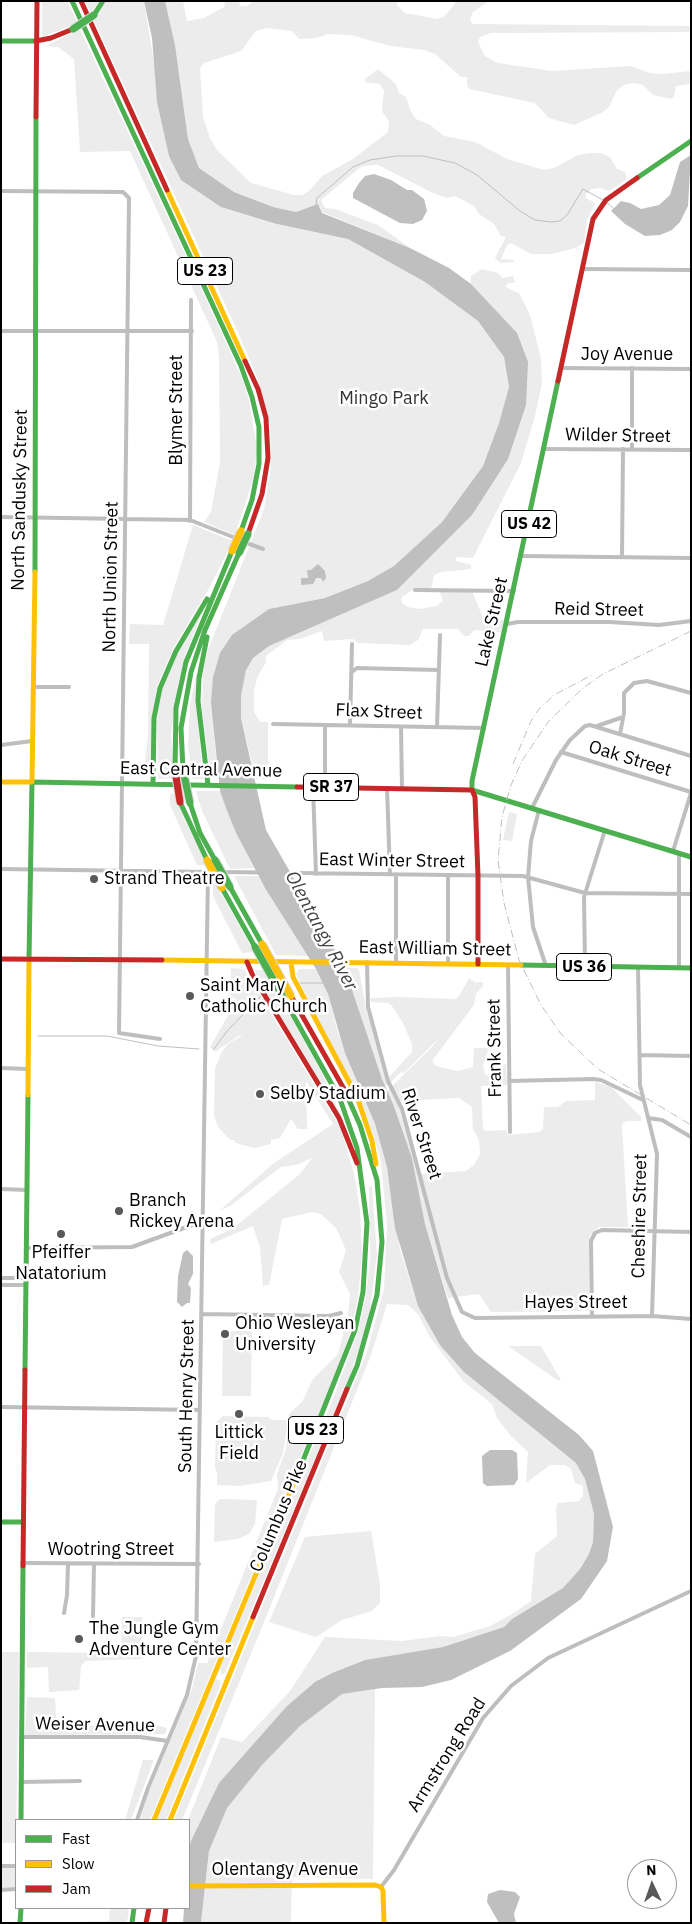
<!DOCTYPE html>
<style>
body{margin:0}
#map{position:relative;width:692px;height:1924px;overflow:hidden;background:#fff;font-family:"IBM Plex Sans",sans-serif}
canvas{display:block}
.frame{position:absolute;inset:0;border:2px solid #000;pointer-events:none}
.legend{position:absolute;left:15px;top:1819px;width:175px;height:90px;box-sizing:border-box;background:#fff;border:1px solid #999;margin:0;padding:6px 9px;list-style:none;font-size:15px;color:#000}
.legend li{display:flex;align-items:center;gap:10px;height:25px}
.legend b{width:25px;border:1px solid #999}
.north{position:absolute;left:627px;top:1859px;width:50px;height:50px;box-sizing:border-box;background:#fff;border:1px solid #999;border-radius:50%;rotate:357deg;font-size:14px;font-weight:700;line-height:20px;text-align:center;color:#000}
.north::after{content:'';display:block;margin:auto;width:18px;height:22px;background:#595959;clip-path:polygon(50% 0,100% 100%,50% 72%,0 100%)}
</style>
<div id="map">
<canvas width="692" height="1924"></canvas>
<div class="frame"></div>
<ul class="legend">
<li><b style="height:6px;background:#4caf50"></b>Fast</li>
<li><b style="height:6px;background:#ffc107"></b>Slow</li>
<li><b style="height:6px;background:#c62828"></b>Jam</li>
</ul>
<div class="north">N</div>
</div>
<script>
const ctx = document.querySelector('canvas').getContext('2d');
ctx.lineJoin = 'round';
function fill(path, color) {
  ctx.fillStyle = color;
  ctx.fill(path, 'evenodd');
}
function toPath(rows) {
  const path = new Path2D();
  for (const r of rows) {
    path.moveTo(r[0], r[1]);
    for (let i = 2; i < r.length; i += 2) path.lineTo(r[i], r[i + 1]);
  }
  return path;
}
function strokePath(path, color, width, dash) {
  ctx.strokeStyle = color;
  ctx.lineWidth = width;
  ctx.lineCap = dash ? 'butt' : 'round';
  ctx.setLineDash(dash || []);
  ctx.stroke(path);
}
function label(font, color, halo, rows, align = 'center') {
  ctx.font = font + ' "IBM Plex Sans",sans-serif';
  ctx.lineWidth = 5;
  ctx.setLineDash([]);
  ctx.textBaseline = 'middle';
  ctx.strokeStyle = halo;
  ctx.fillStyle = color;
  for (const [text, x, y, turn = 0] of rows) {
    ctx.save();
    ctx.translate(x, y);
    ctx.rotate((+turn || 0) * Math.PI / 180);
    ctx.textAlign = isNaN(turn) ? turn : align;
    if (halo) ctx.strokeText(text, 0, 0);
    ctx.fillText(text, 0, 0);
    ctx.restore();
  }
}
const green = toPath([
 [42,1,67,1,78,23,42,37],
 [85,1,144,1,169,156,277,224,348,239,425,282,478,321,504,357,509,387,499,423,483,466,442,522,394,566,368,581,325,598,269,609,214,739,219,778,210,772,202,711,203,671,208,650,264,509,271,467,270,424,257,377,237,330],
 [165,1,183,1,187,21,204,18,224,7,225,1,238,1,241,6,247,6,254,1,397,1,397,5,405,13,437,19,445,16,457,1,489,1,473,12,470,19,472,24,691,26,691,32,491,33,480,37,478,42,485,56,498,63,552,71,631,66,650,73,663,74,691,71,691,84,676,86,674,97,670,99,653,95,643,85,633,83,624,85,617,90,609,107,603,112,574,125,549,118,535,103,469,89,467,85,467,77,461,77,435,54,424,50,390,46,351,35,328,34,316,38,299,39,292,31,266,28,256,31,241,51,204,63,200,68,203,117,210,138,217,150,251,183,294,195,302,195,309,191,322,176,353,159,388,132,389,121,383,113,382,108,384,91,380,84,365,82,365,79,378,69,396,84,399,93,406,97,411,112,416,119,430,125,444,136,475,142,507,159,544,170,554,168,578,155,590,153,601,153,610,157,617,169,625,172,627,179,609,191,600,188,592,189,586,194,586,198,595,203,587,221,584,243,575,248,551,254,531,254,511,243,507,245,501,259,514,260,514,262,500,263,495,258,506,237,501,236,494,224,479,214,474,206,455,196,447,198,433,193,378,165,362,166,321,200,325,208,335,209,378,225,410,248,322,212,318,204,296,212,273,207,234,192,199,168,188,139,175,45],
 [80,29,206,299,242,378,249,400,257,449,254,477,235,535,204,522,211,512,220,462,219,358,217,342,130,151,80,152,74,59,58,47,46,46],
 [482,269,498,273,502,278,513,276,515,283,508,283,505,287,519,293,530,315,541,358,542,383,535,416,521,463,473,558,456,557,456,561,471,565,471,569,441,572,434,575,431,589,414,589,401,598,402,603,407,607,419,609,437,606,443,600,439,591,472,591,484,620,504,620,501,632,474,630,469,636,464,636,458,629,423,629,418,640,410,645,358,643,353,639,324,641,322,631,300,639,287,640,266,656,266,662,257,678,254,691,254,712,260,722,268,722,268,779,256,779,241,718,241,696,246,669,253,658,269,646,397,590,526,405,481,295,471,284,471,276],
 [193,525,233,541,208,590,174,647,157,686,152,716,150,773,143,778,148,736,149,644,129,644,130,624,163,625],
 [203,611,186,653,178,683,171,735,175,778,158,779,157,719,162,689,175,655],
 [197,671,196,700,203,779,193,779,188,746,190,705],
 [196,791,220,791,236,833,254,868,230,869,202,811],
 [176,793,184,819,208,866,197,865,170,805,170,794],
 [509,812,517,814,512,841,503,840],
 [234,876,258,876,308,956,276,955],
 [213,879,254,952,242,953,213,896],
 [231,968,244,969,341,1129,354,1173,360,1210,362,1253,358,1297,352,1326,338,1367,150,1820,140,1820,147,1796,192,1689,198,1663,207,1663,278,1489,277,1474,286,1449,289,1414,302,1402,313,1379,338,1354,348,1315,350,1294,339,1272,346,1250,336,1228,321,1214,312,1212,282,1219,269,1285,263,1286,260,1247,253,1226,211,1244,210,1239,232,1229,300,1174,312,1158,296,1165,281,1167,230,1206,220,1210,274,1163,333,1124,306,1081,307,1129,298,1129,291,1119,280,1138,271,1140,271,1144,254,1148,235,1143,235,1140,230,1140,218,1127,214,1115,215,1069,221,1053,229,1043,243,1035,238,1036,215,1052,210,1047,237,1000,230,995],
 [343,968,357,968,359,970,366,1009,389,1084,385,1087],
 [299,969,316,969,328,994,338,1032,351,1068,375,1124,387,1167,400,1250,418,1306,464,1372,576,1463,585,1479,594,1514,593,1542,589,1554,580,1569,563,1588,512,1619,504,1627,443,1647,365,1660,332,1673,286,1707,219,1783,189,1850,188,1820,221,1737,242,1742,290,1691,325,1637,402,1641,440,1636,453,1637,490,1626,514,1613,531,1601,535,1554,557,1536,556,1508,558,1503,579,1501,583,1496,583,1486,575,1483,571,1469,565,1465,550,1465,526,1483,528,1452,511,1436,497,1418,492,1404,464,1382,430,1337,418,1314,408,1305,387,1304,371,1355,260,1632,182,1820,174,1820,366,1355,384,1289,387,1226,381,1162,373,1134,296,974],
 [255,970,265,970,325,1079,348,1133,256,976],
 [469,978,476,983,451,1023,477,982,483,982,483,986,476,994,474,1005,432,1061,436,1066,458,1071,473,1067,474,1048,489,1048,483,1066,485,1074,489,1077,500,1070,506,1063,507,1085,481,1086,483,1129,485,1131,506,1130,509,1135,540,1132,543,1128,544,1107,558,1107,566,1101,595,1100,595,1082,611,1087,641,1117,641,1121,627,1121,623,1123,622,1127,628,1227,599,1227,590,1236,589,1311,491,1312,479,1294,448,1298,425,1224,412,1158,387,1091,391,1087,397,1100,419,1174,466,1171,474,1165,480,1154,479,1140,473,1129,472,1107,459,1098,401,1101,392,1086,432,1047,441,1036,404,1073,401,1072,390,1083,389,1077,412,1052,412,1044,403,1023,392,1006,388,1003,371,1002,370,998,398,997,454,999,459,996],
 [372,1186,377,1254,369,1318,351,1373,225,1673,221,1675,220,1667,329,1409,357,1335,366,1297,370,1259,369,1187],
 [223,1331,252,1331,251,1396,222,1396],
 [508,1346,541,1346,561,1380,557,1380],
 [223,1416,268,1417,272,1420,286,1420,287,1428,283,1453,271,1481,239,1486,217,1485,217,1472,215,1468,216,1422],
 [220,1499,257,1500,255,1524,249,1534,238,1539,214,1542,215,1504],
 [371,1531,380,1585,380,1603,372,1611,342,1620,316,1637,269,1622,305,1537],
 [122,1617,142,1617,142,1659,85,1661,81,1667,79,1690,49,1692,48,1667,27,1668,27,1652,121,1653],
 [1,1652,19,1652,16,1843,1,1843],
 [217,1679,220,1681,220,1686,166,1820,157,1820,214,1681],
 [375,1689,373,1879,292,1877,291,1923,201,1923,209,1851,227,1808,262,1765,300,1726,342,1694],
 [27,1697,55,1698,56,1716,63,1726,155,1725,167,1728,165,1734,25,1735],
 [143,1760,154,1760,131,1820,125,1820],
 [1,1867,16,1867,16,1887,1,1888],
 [110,1908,129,1908,127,1923,23,1923,109,1921]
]);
const water = toPath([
 [144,1,165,1,175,45,188,139,199,168,234,192,273,207,296,212,318,204,322,213,410,248,449,268,471,284,517,333,528,362,526,405,508,459,472,515,397,590,269,646,253,658,246,670,241,696,241,718,266,830,339,957,352,990,382,1079,393,1104,412,1158,425,1224,452,1315,462,1337,475,1353,579,1435,593,1451,613,1527,607,1561,581,1599,510,1651,451,1680,422,1687,382,1688,342,1694,300,1726,262,1765,227,1808,209,1851,201,1923,183,1923,184,1908,189,1908,189,1850,191,1841,219,1783,286,1707,315,1682,332,1673,365,1660,443,1647,504,1627,512,1619,563,1588,580,1569,589,1554,593,1542,594,1514,585,1479,576,1463,464,1372,440,1345,418,1306,395,1228,387,1167,375,1124,345,1053,328,994,316,969,265,888,236,833,226,808,220,791,211,702,213,677,220,653,232,635,269,609,325,598,368,581,394,566,442,522,483,466,499,423,509,387,504,357,478,321,425,282,348,239,277,224,221,207,181,180,169,156,157,102,152,38],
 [691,155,688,206,680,222,672,230,660,235,645,236,625,224,611,211,621,201,630,203,641,209,659,205,670,195,680,162],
 [374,174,391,180,407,190,412,190,424,199,427,211,422,220,413,224,400,223,353,198,353,193,359,183,365,176],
 [318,564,325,571,326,578,323,582,321,578,316,578,313,584,301,585,301,578,308,578,307,570,311,570],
 [187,1250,193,1256,193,1274,188,1284,191,1288,190,1303,187,1303,182,1307,177,1302,178,1276,183,1253],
 [490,1450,512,1450,517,1453,518,1479,514,1485,487,1486,483,1483,482,1456],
 [500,1890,515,1892,520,1897,514,1914,516,1923,499,1923,487,1902,488,1894]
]);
const stream = toPath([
 [606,202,614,209],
 [316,205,317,198,353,167,370,160,396,156,423,156,455,163,477,175,520,211,535,220,551,222,560,221,567,215,583,189,603,200],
 [300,983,323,983],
 [266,992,273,988],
 [38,1036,107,1036,158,1046,199,1049],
 [214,1049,227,1031,261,996]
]);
const street = toPath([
 [1,191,123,192,129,198,119,1033,160,1039],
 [584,269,691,270],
 [1,331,192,331],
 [563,368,691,369],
 [545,449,691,450],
 [632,449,632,368],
 [1,517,190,520,238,539],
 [190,521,191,300],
 [244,542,263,549],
 [522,556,691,558],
 [622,557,623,449],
 [415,590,514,591],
 [507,624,518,622,609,622,659,625,691,621],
 [352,672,357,668,438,670],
 [33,687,69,687],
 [273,724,484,728],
 [325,725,325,787],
 [350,725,352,644],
 [597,726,623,717],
 [401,727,402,788],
 [437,727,440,635],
 [620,734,624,713,624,693,634,683,647,681,691,693],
 [1,745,32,741],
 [561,752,691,792],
 [313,787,316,874],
 [387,788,390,874],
 [532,808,556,760,570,740,585,726,590,725,691,756],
 [539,810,531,841,528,877,533,927,546,966],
 [673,851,691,793],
 [1,869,208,872],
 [223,872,523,876,585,893,691,894],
 [396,874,396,962],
 [367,962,368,1007,388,1081,402,1109,447,1278,462,1312,475,1318,652,1316,691,1319],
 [448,963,448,876],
 [508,965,510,1132],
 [585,967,584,897,605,830],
 [638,968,640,1085,657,1154,652,1316],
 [679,968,679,853],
 [640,1055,691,1056],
 [1,1068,28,1069],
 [509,1081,593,1079,601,1080,643,1100],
 [648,1118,662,1120,691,1137],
 [1,1189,27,1190],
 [26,1248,132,1247,203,1221],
 [1,1278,26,1278],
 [1,1285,26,1285],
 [202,1314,329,1316,341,1313],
 [592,1316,591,1241,595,1233,602,1230,691,1232],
 [1,1407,200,1410],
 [22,1563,199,1564],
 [64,1613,67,1595,68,1564],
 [93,1616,94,1564],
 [21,1737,140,1737,168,1741],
 [21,1782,80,1781],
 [137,1820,148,1788,187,1695,196,1656,208,872],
 [1,1866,16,1866],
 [381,1887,394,1870,483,1718,511,1686,548,1658,691,1591],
 [1,1890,16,1889]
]);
const fast = toPath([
 [72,1,241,366,252,397,259,427,259,464,252,500,241,531],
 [94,15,103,1],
 [1,41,36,41],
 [637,178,691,141],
 [35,572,36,117],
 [207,637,199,678,198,701,208,785],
 [175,770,176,708,186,662,232,551],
 [183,770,181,728,191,672,205,630,239,553],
 [153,784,154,718,160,688,176,651,207,599],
 [472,790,691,857],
 [472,790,472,781,558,381],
 [180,802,207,860],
 [190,803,200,833,215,860],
 [230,887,262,944],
 [222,888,255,947],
 [29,959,32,782,297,787],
 [521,965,691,968],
 [283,997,340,1099,357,1148,367,1223,363,1292,355,1330,302,1463],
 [344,1089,360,1125,377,1180,382,1242,377,1295,357,1366,347,1389],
 [25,1370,28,1095],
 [1,1522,23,1522],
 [21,1820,23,1566],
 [20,1923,21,1908],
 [132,1923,134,1908]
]);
const slow = toPath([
 [167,190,245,361],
 [1,782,32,782,35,572],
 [162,960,521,965],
 [291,962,293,977,357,1097,372,1141,376,1164],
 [28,1095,29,959],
 [154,1820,302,1463],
 [170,1820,253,1617],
 [189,1886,375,1885,381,1887,383,1891,384,1923]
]);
const jam = toPath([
 [81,1,167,190],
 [36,41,51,38,73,29],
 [36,117,37,1],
 [245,361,258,389,266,418,268,458,262,494,248,534],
 [558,381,593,219,606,200,637,178],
 [297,787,472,790,475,797,478,876,478,964],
 [1,959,162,960],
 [247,962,253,976,339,1118,357,1163],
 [291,996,344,1089],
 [23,1566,25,1370],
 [253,1617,347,1389],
 [146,1923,149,1908],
 [164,1923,166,1908]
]);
const rail = toPath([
 [691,631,603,674,583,688,548,722,522,761,511,785,502,817,498,860,504,903,519,960,541,1005,561,1034,598,1069,691,1125],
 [513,764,531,721,539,709,554,695,592,675]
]);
const fastBridge = toPath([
 [73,29,94,15],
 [239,553,248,534],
 [183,770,190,803],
 [215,860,230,887],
 [255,947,283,997]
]);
const slowBridge = toPath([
 [232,551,241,531],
 [207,860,222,888],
 [262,944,291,996]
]);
const jamBridge = toPath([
 [175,770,180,802]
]);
const markers = [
 [94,879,5,"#595959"],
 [190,996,5,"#595959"],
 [260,1094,5,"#595959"],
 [119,1211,5,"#595959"],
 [61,1234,5,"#595959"],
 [225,1334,5,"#595959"],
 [239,1414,5,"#595959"],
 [79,1639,5,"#595959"]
];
const shields = [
 [205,271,55],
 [529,524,55],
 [331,787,55],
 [584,967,55],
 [316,1430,55]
];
const shieldNames = [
 ["US 23",205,271],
 ["US 42",529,524],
 ["SR 37",331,787],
 ["US 36",584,967],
 ["US 23",316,1430]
];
const streetNames = [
 ["Joy Avenue",627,355],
 ["Blymer Street",177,410,-90],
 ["Wilder Street",618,436,1],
 ["North Sandusky Street",20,500,-89],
 ["North Union Street",111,577,-89],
 ["Reid Street",599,610,1],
 ["Lake Street",492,622,-77],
 ["Flax Street",379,712,2],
 ["Oak Street",630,759,17],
 ["East Central Avenue",201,770,1],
 ["East Winter Street",392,861,1],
 ["East William Street",435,949,1],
 ["Frank Street",495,1048,-91],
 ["River Street",421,1134,72],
 ["Cheshire Street",640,1216,-89],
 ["Hayes Street",576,1303],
 ["South Henry Street",187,1396,-89],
 ["Columbus Pike",279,1516,-67],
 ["Wootring Street",111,1550],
 ["Weiser Avenue",95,1725,1],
 ["Armstrong Road",447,1755,-58],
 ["Olentangy Avenue",285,1870]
];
const parkNames = [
 ["Mingo Park",384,399]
];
const poiNames = [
 ["Strand Theatre",104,879],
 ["Saint Mary",200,986],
 ["Catholic Church",200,1007],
 ["Selby Stadium",270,1094],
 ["Branch",129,1201],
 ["Rickey Arena",129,1222],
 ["Pfeiffer",61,1253,"center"],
 ["Natatorium",61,1274,"center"],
 ["Ohio Wesleyan",235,1324],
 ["University",235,1345],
 ["Littick",239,1433,"center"],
 ["Field",239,1454,"center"],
 ["The Jungle Gym",89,1629],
 ["Adventure Center",89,1650]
];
const waterNames = [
 ["Olentangy River",321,931,62]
];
fill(green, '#ececec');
fill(water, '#bfbfbf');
strokePath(stream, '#bfbfbf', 1);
strokePath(street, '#bebebe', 4);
strokePath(fast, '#4caf50', 5);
strokePath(slow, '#ffc107', 5);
strokePath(jam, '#c62828', 5);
strokePath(rail, '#bebebe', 1, [8, 2.5, 1, 2.5]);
strokePath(fastBridge, '#dbdbdb', 9, []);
strokePath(slowBridge, '#dbdbdb', 9, []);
strokePath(jamBridge, '#dbdbdb', 9, []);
strokePath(fastBridge, '#4caf50', 7);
strokePath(slowBridge, '#ffc107', 7);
strokePath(jamBridge, '#c62828', 7);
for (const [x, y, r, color] of markers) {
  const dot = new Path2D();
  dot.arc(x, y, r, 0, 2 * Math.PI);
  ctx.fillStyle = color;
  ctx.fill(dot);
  strokePath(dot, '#fff', 2);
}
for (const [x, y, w] of shields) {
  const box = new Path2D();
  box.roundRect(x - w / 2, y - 13.5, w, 27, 4);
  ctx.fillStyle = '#fff';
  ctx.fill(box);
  strokePath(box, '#000', 1);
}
label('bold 16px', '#000', null, shieldNames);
label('18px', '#000', '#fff', streetNames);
label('18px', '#333', '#fff', parkNames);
label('18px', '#000', '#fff', poiNames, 'left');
label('italic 19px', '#444', '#fff', waterNames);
</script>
